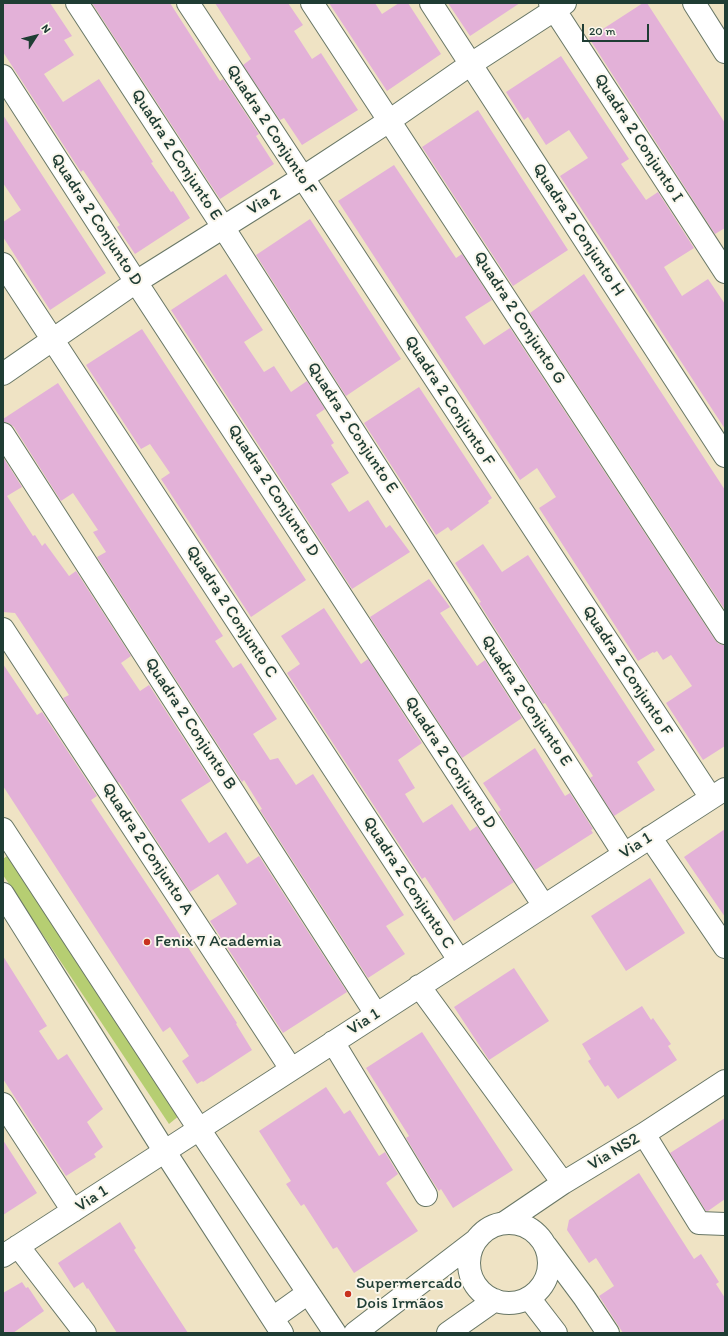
<!DOCTYPE html>
<meta charset="utf-8">
<style>
body{margin:0}
#map{position:relative;width:728px;height:1336px;overflow:hidden;background:#efe3c4;font-family:Itim,sans-serif}
canvas{display:block}
.frame{position:absolute;inset:0;border:4px solid #1f3d34;pointer-events:none}
.north{position:absolute;left:16px;top:16px;width:40px;height:40px;-webkit-text-stroke:3px #fbf7ec;paint-order:stroke;rotate:54deg;font-size:11px;font-weight:700;line-height:16px;text-align:center;color:#1f3d34}
.north::after{content:'';display:block;margin:auto;width:14px;height:18px;background:#1f3d34;clip-path:polygon(50% 0,100% 100%,50% 72%,0 100%)}
.scale{position:absolute;left:582px;top:24px;width:67px;height:18px;box-sizing:border-box;border:2px solid #1f3d34;border-top:0;padding-left:5px;font-size:12px;line-height:14px;white-space:nowrap;color:#1f3d34;-webkit-text-stroke:3px #fbf7ec;paint-order:stroke}
</style>
<div id="map">
<canvas width="728" height="1336"></canvas>
<div class="frame"></div>
<div class="north">N</div>
<div class="scale">20 m</div>
</div>
<script>
const ctx = document.querySelector('canvas').getContext('2d');
ctx.lineJoin = 'round';
function fill(path, color) {
  ctx.fillStyle = color;
  ctx.fill(path, 'evenodd');
}
function toPath(rows) {
  const path = new Path2D();
  for (const r of rows) {
    if (r.length === 3) {
      path.moveTo(r[0] + r[2], r[1]);
      path.arc(r[0], r[1], r[2], 0, 2 * Math.PI);
      continue;
    }
    path.moveTo(r[0], r[1]);
    for (let i = 2; i < r.length; i += 2) path.lineTo(r[i], r[i + 1]);
  }
  return path;
}
function strokePath(path, color, width, dash) {
  ctx.strokeStyle = color;
  ctx.lineWidth = width;
  ctx.lineCap = dash ? 'butt' : 'round';
  ctx.setLineDash(dash || []);
  ctx.stroke(path);
}
function label(font, color, halo, rows, align = 'center') {
  ctx.font = font + ' Itim,sans-serif';
  ctx.lineWidth = 4;
  ctx.setLineDash([]);
  ctx.textBaseline = 'middle';
  ctx.strokeStyle = halo;
  ctx.fillStyle = color;
  for (const [text, x, y, turn = 0] of rows) {
    ctx.save();
    ctx.translate(x, y);
    ctx.rotate((+turn || 0) * Math.PI / 180);
    ctx.textAlign = isNaN(turn) ? turn : align;
    if (halo) ctx.strokeText(text, 0, 0);
    ctx.fillText(text, 0, 0);
    ctx.restore();
  }
}
const green = toPath([
 [11,853,180,1115,169,1124,3,875,3,859]
]);
const building = toPath([
 [3,3,50,3,72,36,64,40,74,55,44,74,63,102,99,79,153,162,151,163,171,192,173,191,190,218,135,254,117,227,120,225,83,170,81,172,3,52],
 [92,3,170,3,220,81,223,79,259,134,256,136,274,164,220,199],
 [215,3,288,3,303,25,294,31,312,59,321,53,358,110,302,145,284,118,280,120,243,65,251,59],
 [329,3,375,3,382,14,399,3,408,3,441,54,387,91],
 [448,3,520,3,470,36],
 [643,3,647,3,725,123,725,228,715,234,589,38],
 [561,56,629,159,621,164,646,200,658,192,694,248,664,267,682,296,708,279,725,304,725,429,560,176,588,158,569,130,546,145,528,117,524,120,506,92],
 [478,110,568,250,513,286,422,147],
 [3,115,106,273,50,310,3,237,3,222,21,210,3,183],
 [394,165,456,258,462,254,492,300,465,317,484,345,510,328,715,640,719,644,725,645,725,746,703,760,666,703,692,686,671,655,663,660,657,651,654,653,653,652,638,661,539,508,556,497,537,468,520,480,338,201],
 [310,219,401,359,346,396,256,255],
 [226,274,263,330,244,342,264,372,274,366,291,392,307,381,325,409,316,415,334,443,331,445,349,473,331,484,349,512,368,500,386,528,390,525,410,552,352,589,171,310],
 [584,274,725,490,725,610,530,313],
 [142,329,306,580,251,617,161,479,170,473,150,444,141,449,86,365],
 [58,383,223,636,215,641,233,668,241,663,277,719,253,734,270,760,278,758,296,785,313,774,404,915,386,926,405,954,368,978,260,810,262,809,244,780,242,782,97,557,106,552,93,532,98,530,73,493,61,501,14,427,9,423,3,422,3,419],
 [419,387,492,498,488,501,489,503,451,531,448,527,436,535,364,423],
 [3,457,22,487,7,496,33,536,35,535,42,546,45,543,69,576,76,571,131,656,121,663,140,691,149,685,211,781,181,800,209,843,226,832,247,864,259,856,347,992,283,1033,210,921,237,904,218,874,190,892,119,782,118,783,63,698,69,695,15,613,3,612],
 [483,544,502,572,528,555,655,750,637,762,655,790,614,816,590,778,593,776,545,703,543,704,479,603,481,602,455,563],
 [429,579,450,607,440,613,477,666,485,660,522,718,462,758,370,617],
 [324,608,361,664,368,659,422,743,398,760,415,788,405,794,423,823,452,804,470,831,477,826,514,882,454,921,425,877,422,879,287,673,300,664,281,636],
 [3,664,37,715,42,712,97,796,91,800,163,909,237,1023,236,1024,252,1050,203,1082,202,1081,197,1084,182,1061,189,1056,170,1027,163,1032,3,786],
 [535,748,565,796,570,793,593,829,591,830,593,833,535,870,498,812,501,810,483,783],
 [725,829,725,917,684,857],
 [650,878,685,933,626,971,591,916],
 [3,956,47,1026,39,1031,58,1060,67,1054,103,1109,87,1122,103,1147,94,1154,96,1157,66,1176,3,1079],
 [514,968,549,1021,489,1060,454,1007],
 [642,1006,651,1020,653,1018,671,1044,668,1046,677,1060,618,1099,608,1085,605,1087,588,1061,591,1059,582,1044],
 [422,1032,513,1170,453,1208,441,1189,439,1191,431,1179,406,1138,409,1136,366,1068],
 [326,1087,344,1114,350,1110,379,1156,385,1152,398,1174,386,1183,418,1231,354,1273,337,1247,333,1249,304,1204,301,1206,286,1184,291,1181,259,1131],
 [725,1118,725,1199,708,1211,706,1211,670,1153],
 [3,1140,37,1193,3,1215],
 [639,1173,694,1259,701,1254,719,1282,716,1284,725,1298,725,1333,623,1333,599,1296,614,1286,596,1258,589,1263,567,1230,569,1220],
 [120,1222,136,1248,134,1250,188,1333,117,1333,88,1288,87,1289,83,1282,74,1288,58,1263],
 [22,1282,26,1288,28,1287,44,1311,13,1333,3,1333,3,1293]
]);
const minor = toPath([
 [77,3,223,227,624,854],
 [188,3,711,798],
 [312,3,725,633],
 [431,3,725,456],
 [550,3,725,272],
 [694,3,725,52],
 [3,76,136,282,544,906],
 [3,264,459,960],
 [3,374,136,282,302,178,389,121,471,64,565,3],
 [3,434,376,1014],
 [3,629,291,1069],
 [650,837,725,947],
 [419,986,563,1183],
 [333,1042,426,1195],
 [3,1104,73,1211],
 [644,1134,699,1223,725,1224],
 [504,1223,563,1183,644,1134,725,1081],
 [18,1246,85,1333],
 [3,1256,725,789]
]);
const tertiary = toPath([
 [3,829,199,1129,335,1333],
 [3,894,165,1152,282,1333],
 [509,1263,40],
 [546,1246,584,1297,608,1333],
 [529,1298,556,1333],
 [273,1318,308,1293],
 [355,1333,475,1241],
 [448,1333,495,1300]
]);
const markers = [
 [147,942,4,"#c8321e"],
 [348,1294,4,"#c8321e"]
];
const streetNames = [
 ["Quadra 2 Conjunto F",271,130,57],
 ["Quadra 2 Conjunto I",638,138,57],
 ["Quadra 2 Conjunto E",176,155,57],
 ["Via 2",264,202,-32],
 ["Quadra 2 Conjunto D",96,220,57],
 ["Quadra 2 Conjunto H",578,230,57],
 ["Quadra 2 Conjunto G",519,318,57],
 ["Quadra 2 Conjunto F",449,401,57],
 ["Quadra 2 Conjunto E",352,428,57],
 ["Quadra 2 Conjunto D",273,491,57],
 ["Quadra 2 Conjunto C",231,612,57],
 ["Quadra 2 Conjunto F",627,671,57],
 ["Quadra 2 Conjunto E",526,701,57],
 ["Quadra 2 Conjunto B",190,724,57],
 ["Quadra 2 Conjunto D",450,763,57],
 ["Via 1",636,846,-33],
 ["Quadra 2 Conjunto A",147,849,57],
 ["Quadra 2 Conjunto C",408,883,57],
 ["Via 1",364,1022,-33],
 ["Via NS2",614,1152,-31],
 ["Via 1",92,1199,-33]
];
const poiNames = [
 ["Fenix 7 Academia",155,942],
 ["Supermercado",356,1284],
 ["Dois Irmãos",356,1304]
];
fill(green, '#b6ce72');
fill(building, '#e3b1d8');
strokePath(minor, '#687766', 24);
strokePath(tertiary, '#687766', 24);
strokePath(minor, '#fff', 22);
strokePath(tertiary, '#fff', 22);
for (const [x, y, r, color] of markers) {
  const dot = new Path2D();
  dot.arc(x, y, r, 0, 2 * Math.PI);
  ctx.fillStyle = color;
  ctx.fill(dot);
  strokePath(dot, '#fbf7ec', 1.5);
}
label('17px', '#1f3d34', '#fbf7ec', streetNames);
label('17px', '#1f3d34', '#fbf7ec', poiNames, 'left');
</script>
